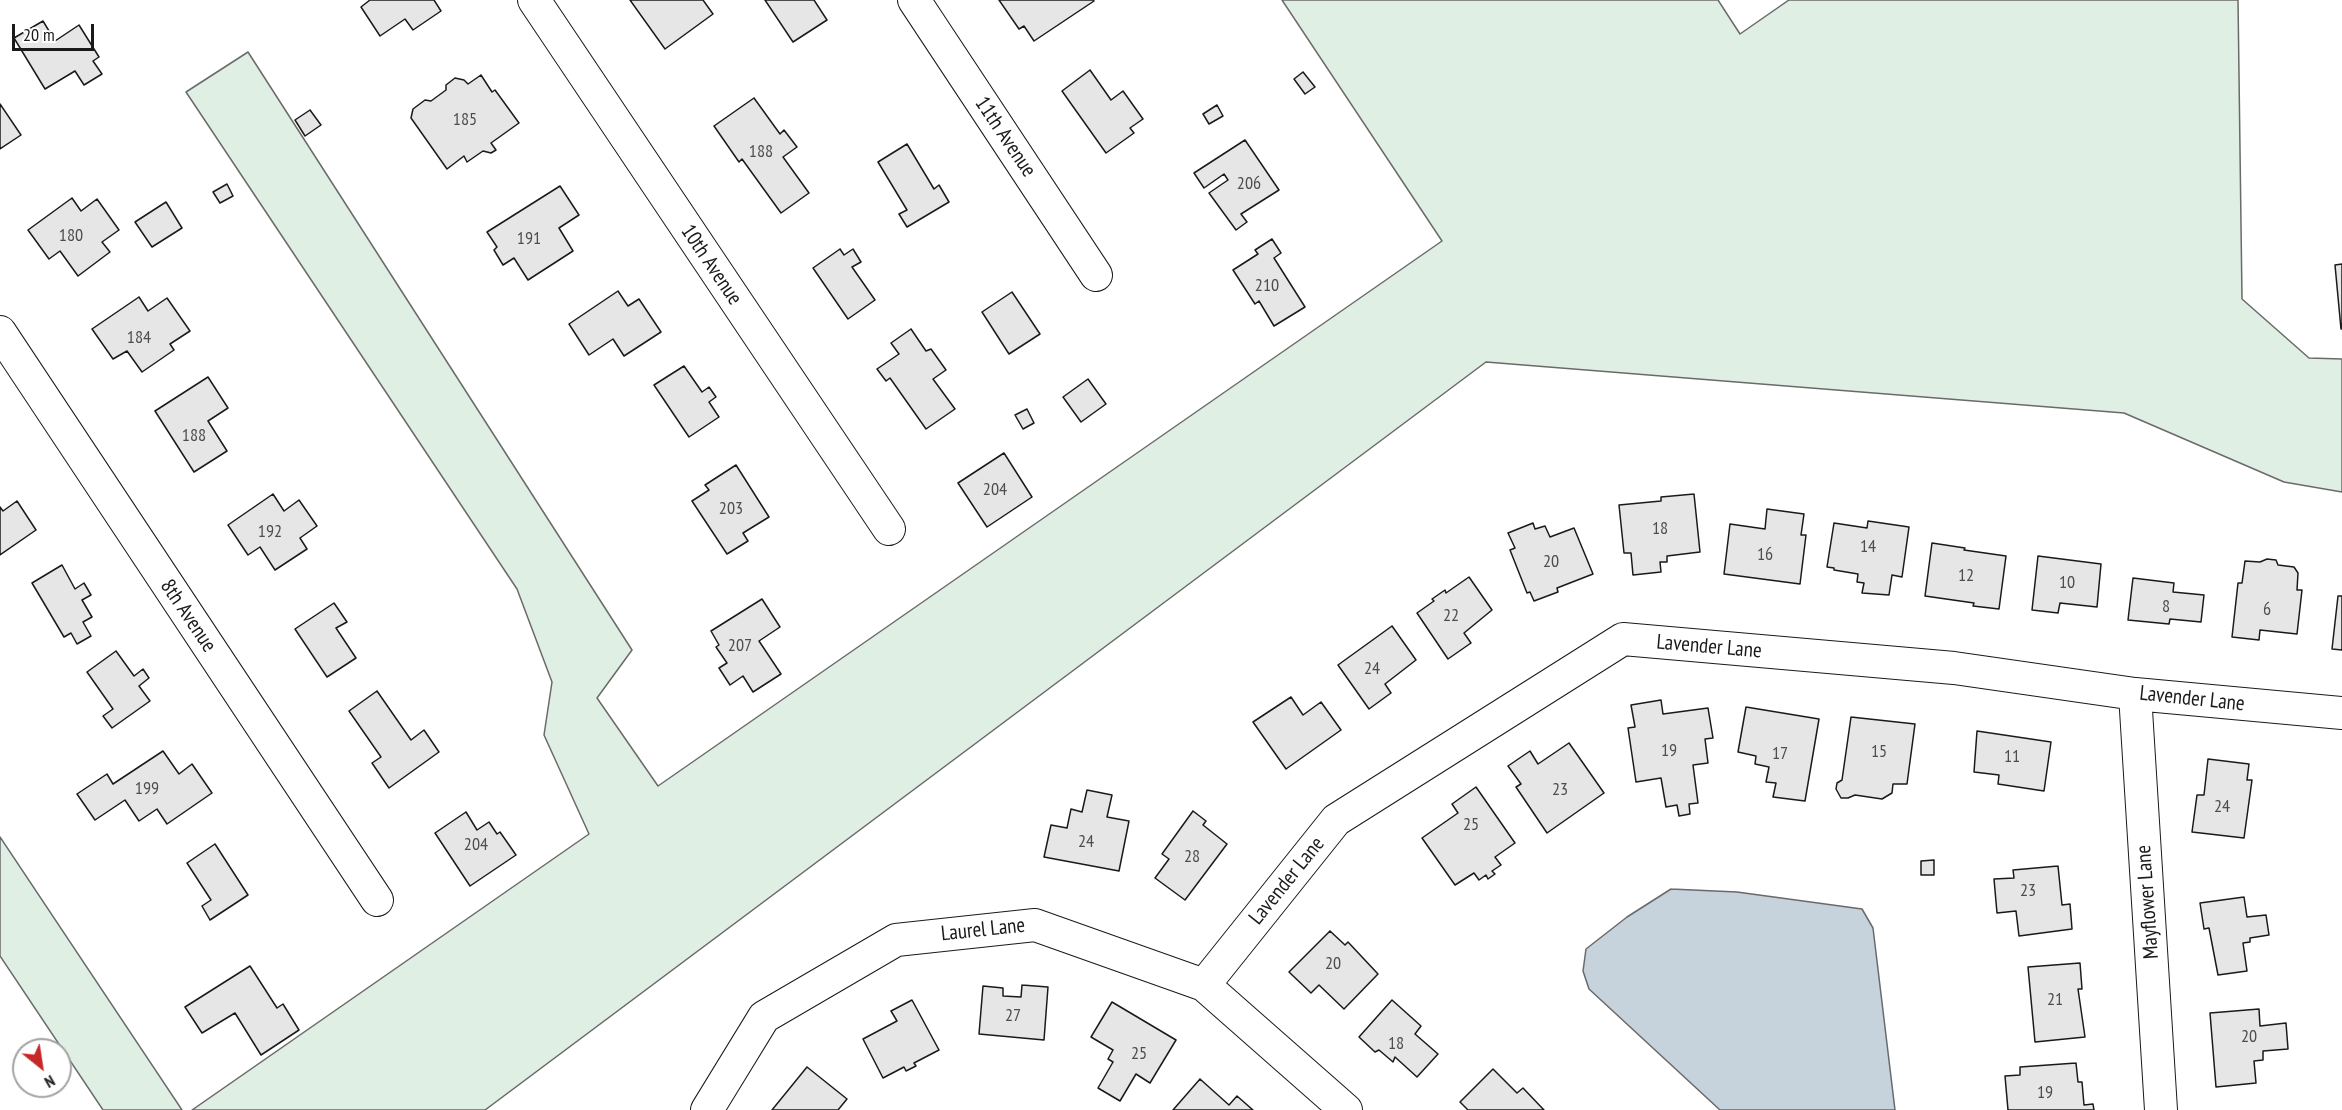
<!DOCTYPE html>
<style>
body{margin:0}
#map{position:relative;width:2342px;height:1110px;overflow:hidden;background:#fff;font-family:"PT Sans Narrow",sans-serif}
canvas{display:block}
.north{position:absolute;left:12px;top:1038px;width:60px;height:60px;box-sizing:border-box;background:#fff;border:2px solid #a3a3a3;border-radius:50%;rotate:150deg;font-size:16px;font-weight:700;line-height:24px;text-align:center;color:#1a1a1a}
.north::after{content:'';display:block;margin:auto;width:21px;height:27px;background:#c62828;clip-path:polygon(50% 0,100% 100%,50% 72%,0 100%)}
.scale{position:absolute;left:12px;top:24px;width:82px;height:27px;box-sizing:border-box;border:3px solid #1a1a1a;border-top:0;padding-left:8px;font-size:18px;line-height:21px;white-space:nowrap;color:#1a1a1a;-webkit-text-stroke:4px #fff;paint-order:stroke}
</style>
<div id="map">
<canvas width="2342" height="1110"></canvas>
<div class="north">N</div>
<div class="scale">20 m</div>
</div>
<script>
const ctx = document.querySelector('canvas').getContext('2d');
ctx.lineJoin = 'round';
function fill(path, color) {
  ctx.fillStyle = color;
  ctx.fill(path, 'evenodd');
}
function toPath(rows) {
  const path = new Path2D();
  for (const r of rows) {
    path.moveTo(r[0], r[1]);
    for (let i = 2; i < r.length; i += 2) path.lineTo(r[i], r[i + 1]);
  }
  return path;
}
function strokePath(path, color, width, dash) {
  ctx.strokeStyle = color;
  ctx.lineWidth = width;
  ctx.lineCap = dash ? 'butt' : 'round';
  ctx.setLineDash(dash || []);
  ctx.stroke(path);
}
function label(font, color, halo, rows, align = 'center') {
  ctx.font = font + ' "PT Sans Narrow",sans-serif';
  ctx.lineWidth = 4.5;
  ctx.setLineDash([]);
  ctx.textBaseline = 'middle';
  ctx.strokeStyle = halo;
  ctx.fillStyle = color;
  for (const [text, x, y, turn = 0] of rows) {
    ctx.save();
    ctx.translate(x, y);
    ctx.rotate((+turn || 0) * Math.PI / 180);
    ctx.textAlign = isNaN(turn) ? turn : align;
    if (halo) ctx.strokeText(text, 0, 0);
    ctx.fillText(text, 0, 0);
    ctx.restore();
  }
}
const green = toPath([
 [1282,0,1718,0,1740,34,1789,0,2238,0,2242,299,2309,358,2342,359,2342,492,2284,482,2124,413,1486,362,485,1110,192,1110,589,834,544,735,552,682,517,589,186,92,248,52,632,650,597,698,658,786,1442,241,1282,0],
 [0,837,182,1110,103,1110,0,956,0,837]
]);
const water = toPath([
 [1671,889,1737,892,1862,909,1873,928,1895,1110,1720,1110,1589,989,1583,971,1586,949,1627,917,1671,889]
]);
const building = toPath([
 [370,0,434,0,441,11,413,30,405,19,380,36,361,7,370,0],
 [630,0,703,0,713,14,665,49,630,0],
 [765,0,814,0,827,20,793,42,765,0],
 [999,0,1093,0,1094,1,1034,41,1024,26,1019,29,999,0],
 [43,21,55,41,79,25,99,57,93,61,102,74,84,85,75,71,45,89,14,38,43,21],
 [1090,70,1111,100,1123,91,1143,119,1130,128,1134,133,1106,153,1062,91,1090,70],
 [1303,72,1315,87,1305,94,1294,79,1303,72],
 [481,75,492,92,495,90,519,123,491,143,496,150,491,153,483,151,467,162,464,156,447,169,411,118,413,109,425,100,431,101,446,90,446,85,455,78,464,80,468,84,481,75],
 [754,98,780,134,784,130,797,147,783,157,809,193,781,213,742,159,739,162,714,126,754,98],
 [0,104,21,135,0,149,0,104],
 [1217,105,1223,116,1209,124,1203,114,1217,105],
 [310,110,321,125,305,136,295,120,310,110],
 [1245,140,1279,190,1241,214,1247,222,1236,230,1209,193,1228,180,1224,174,1204,188,1194,173,1245,140],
 [907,144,934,189,939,185,949,202,907,227,899,214,907,210,878,162,907,144],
 [227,184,233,196,220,203,213,192,227,184],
 [560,186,579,215,559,228,573,251,528,280,514,258,503,265,494,250,497,247,487,232,560,186],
 [72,198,81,211,97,199,119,230,102,242,110,252,78,276,60,251,49,259,28,230,72,198],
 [166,202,182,228,152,247,135,222,166,202],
 [1272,239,1281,253,1274,258,1305,307,1274,326,1259,301,1255,304,1233,270,1258,254,1255,250,1272,239],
 [840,249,844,255,853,249,861,262,852,267,875,300,848,319,813,268,840,249],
 [2342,264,2342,329,2341,329,2335,265,2342,264],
 [618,291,628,306,639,299,661,332,624,356,613,339,589,355,569,324,618,291],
 [1012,292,1040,334,1009,354,982,312,1012,292],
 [139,297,148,311,167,298,190,331,170,344,174,350,142,372,127,351,113,359,92,329,139,297],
 [911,329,926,351,931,349,946,370,933,379,955,409,926,429,890,378,886,381,877,369,899,354,891,343,911,329],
 [684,366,702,392,709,387,716,397,709,402,719,417,689,437,654,385,684,366],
 [208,377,228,408,208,421,227,451,194,472,155,411,208,377],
 [1088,379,1106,404,1081,422,1063,397,1088,379],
 [1027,409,1034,423,1023,429,1015,415,1027,409],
 [1004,453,1032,497,987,527,958,483,1004,453],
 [736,465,769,517,743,533,748,541,727,554,692,501,709,490,705,485,736,465],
 [273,494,284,511,299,500,317,526,300,538,307,549,275,570,260,547,248,555,228,525,273,494],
 [1694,494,1700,552,1667,556,1667,562,1660,562,1661,572,1633,575,1631,553,1624,553,1619,505,1661,501,1661,497,1694,494],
 [17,501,36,530,0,555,0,507,3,511,17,501],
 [1767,509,1804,514,1801,535,1806,535,1800,584,1724,574,1730,524,1765,529,1767,509],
 [1868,521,1909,527,1902,577,1892,575,1889,595,1862,593,1864,583,1857,582,1858,574,1834,570,1834,568,1827,567,1834,523,1867,528,1868,521],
 [1533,523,1535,529,1545,526,1550,537,1574,528,1593,574,1557,588,1558,592,1534,601,1530,592,1527,593,1510,550,1515,548,1508,533,1533,523],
 [1932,543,1965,548,1964,550,2006,556,1999,609,1973,606,1974,603,1925,596,1932,543],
 [2038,556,2101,564,2097,607,2060,603,2058,613,2032,610,2038,556],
 [2267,559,2276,560,2278,565,2294,567,2298,573,2297,590,2302,590,2297,634,2260,630,2259,640,2232,637,2238,583,2242,583,2245,561,2260,562,2267,559],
 [62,565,75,589,84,583,91,595,82,600,92,617,83,622,91,636,77,644,71,633,64,637,32,583,62,565],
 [1469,577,1492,610,1464,633,1471,643,1448,659,1417,613,1434,601,1432,599,1445,590,1446,593,1469,577],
 [2133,578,2174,583,2173,592,2204,595,2201,622,2170,619,2169,624,2128,620,2133,578],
 [2338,596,2342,596,2342,650,2332,649,2338,596],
 [762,599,780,627,759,641,781,674,753,692,743,676,730,685,719,668,727,663,716,647,719,645,711,631,762,599],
 [334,603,347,622,336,628,356,658,327,677,295,629,334,603],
 [1392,626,1416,660,1385,684,1391,693,1369,709,1338,665,1392,626],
 [116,651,134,676,143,669,149,678,139,686,150,701,112,728,103,716,113,709,87,672,116,651],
 [377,691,411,740,424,730,439,752,389,788,372,763,381,757,349,711,377,691],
 [1291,697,1303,715,1321,702,1341,730,1286,769,1253,722,1291,697],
 [1661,700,1663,714,1708,708,1713,738,1705,739,1708,763,1693,765,1698,803,1689,804,1690,814,1679,816,1677,805,1666,807,1661,778,1636,782,1628,728,1635,727,1631,705,1661,700],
 [1746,707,1819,719,1805,801,1773,797,1776,783,1766,782,1769,767,1755,764,1756,756,1738,752,1746,707],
 [1851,717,1915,724,1907,784,1893,784,1892,793,1882,799,1855,795,1848,798,1841,798,1836,789,1837,783,1842,780,1851,717],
 [1977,731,2051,742,2044,791,1998,784,1999,775,1974,772,1977,731],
 [1569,743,1604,793,1547,833,1516,787,1521,784,1508,766,1530,751,1538,764,1569,743],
 [163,751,179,774,192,764,212,793,167,824,157,809,139,821,125,800,95,820,77,794,107,774,113,784,163,751],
 [2208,759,2249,764,2247,780,2252,780,2244,838,2192,832,2197,795,2204,795,2208,759],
 [1476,787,1515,843,1495,857,1501,865,1492,871,1495,874,1488,879,1486,875,1479,880,1474,873,1455,885,1422,838,1458,813,1452,804,1476,787],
 [1087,790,1112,795,1107,817,1129,821,1119,871,1044,857,1051,825,1067,828,1071,809,1082,812,1087,790],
 [1193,811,1206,821,1203,825,1227,844,1185,900,1155,878,1169,859,1162,854,1193,811],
 [466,812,477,830,489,822,497,834,500,832,516,855,470,886,435,833,466,812],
 [215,844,248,895,210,920,202,906,211,900,187,863,215,844],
 [1934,860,1934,875,1921,875,1921,861,1934,860],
 [2058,866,2062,905,2070,904,2072,929,2019,936,2016,911,1997,913,1994,879,2014,878,2013,870,2058,866],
 [2244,897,2247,917,2266,915,2269,935,2250,938,2250,942,2243,943,2247,971,2218,975,2209,928,2204,929,2200,903,2244,897],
 [1330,931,1345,945,1348,942,1378,974,1344,1009,1319,985,1311,993,1289,972,1330,931],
 [2080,963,2082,989,2078,989,2085,1037,2035,1042,2028,967,2080,963],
 [250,966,277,1008,283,1004,299,1030,261,1055,235,1013,202,1033,185,1007,250,966],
 [1022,985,1048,987,1044,1040,979,1034,983,986,1003,988,1003,996,1021,997,1022,985],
 [912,1000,939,1050,914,1063,916,1066,906,1071,904,1067,883,1078,863,1039,897,1021,891,1011,912,1000],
 [1392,1000,1421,1026,1415,1034,1438,1054,1417,1077,1395,1057,1393,1062,1379,1050,1375,1052,1359,1037,1392,1000],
 [1112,1002,1176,1040,1150,1083,1136,1074,1120,1101,1098,1088,1113,1062,1108,1059,1113,1050,1091,1037,1112,1002],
 [2259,1009,2260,1026,2286,1023,2288,1049,2263,1051,2263,1060,2254,1061,2256,1083,2216,1087,2210,1013,2259,1009],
 [2076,1063,2078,1082,2082,1082,2084,1105,2093,1104,2094,1110,2008,1110,2005,1076,2020,1075,2020,1067,2076,1063],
 [807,1067,847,1099,838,1110,772,1110,807,1067],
 [1493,1069,1517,1093,1523,1088,1544,1110,1468,1110,1460,1102,1493,1069],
 [1200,1079,1229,1105,1237,1096,1253,1110,1173,1110,1200,1079]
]);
const minor = toPath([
 [534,0,889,529],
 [914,0,1096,275],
 [0,332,377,900],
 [2135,694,2161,1110],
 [1204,985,1336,820,1623,639,1954,668,2135,694,2342,713],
 [707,1110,764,1017,896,940,1035,925,1204,985,1346,1110]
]);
const numberNames = [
 ["185",465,120],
 ["188",761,152],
 ["206",1249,184],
 ["180",71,236],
 ["191",529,239],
 ["210",1267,286],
 ["184",139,338],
 ["188",194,436],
 ["204",995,490],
 ["203",731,509],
 ["18",1660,529],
 ["192",270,532],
 ["14",1868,547],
 ["16",1765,555],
 ["20",1551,562],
 ["12",1966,576],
 ["10",2067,583],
 ["8",2166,607],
 ["6",2267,610],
 ["22",1451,616],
 ["207",740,646],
 ["24",1372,669],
 ["19",1669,751],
 ["15",1879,752],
 ["17",1780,754],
 ["11",2012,757],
 ["199",147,789],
 ["23",1560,790],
 ["24",2222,807],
 ["25",1471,825],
 ["24",1086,842],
 ["204",476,845],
 ["28",1192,857],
 ["23",2028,891],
 ["20",1333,964],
 ["21",2055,1000],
 ["27",1013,1016],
 ["20",2249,1037],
 ["18",1396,1044],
 ["25",1139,1054],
 ["19",2045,1093]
];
const streetNames = [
 ["11th Avenue",1005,137,56],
 ["10th Avenue",711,265,56],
 ["8th Avenue",188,616,56],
 ["Lavender Lane",1709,647,5],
 ["Lavender Lane",2192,699,6],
 ["Lavender Lane",1287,881,-51],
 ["Mayflower Lane",2148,902,-94],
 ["Laurel Lane",983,930,-6]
];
fill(green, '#e0efe3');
strokePath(green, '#6a6a6a', 1.5);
fill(water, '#c6d2dc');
strokePath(water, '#6a6a6a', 1.5);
fill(building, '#e6e6e6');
strokePath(building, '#1a1a1a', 1.5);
strokePath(minor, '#1a1a1a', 34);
strokePath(minor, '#fff', 32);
label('18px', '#4d4d4d', null, numberNames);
label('21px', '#1a1a1a', '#fff', streetNames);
</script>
